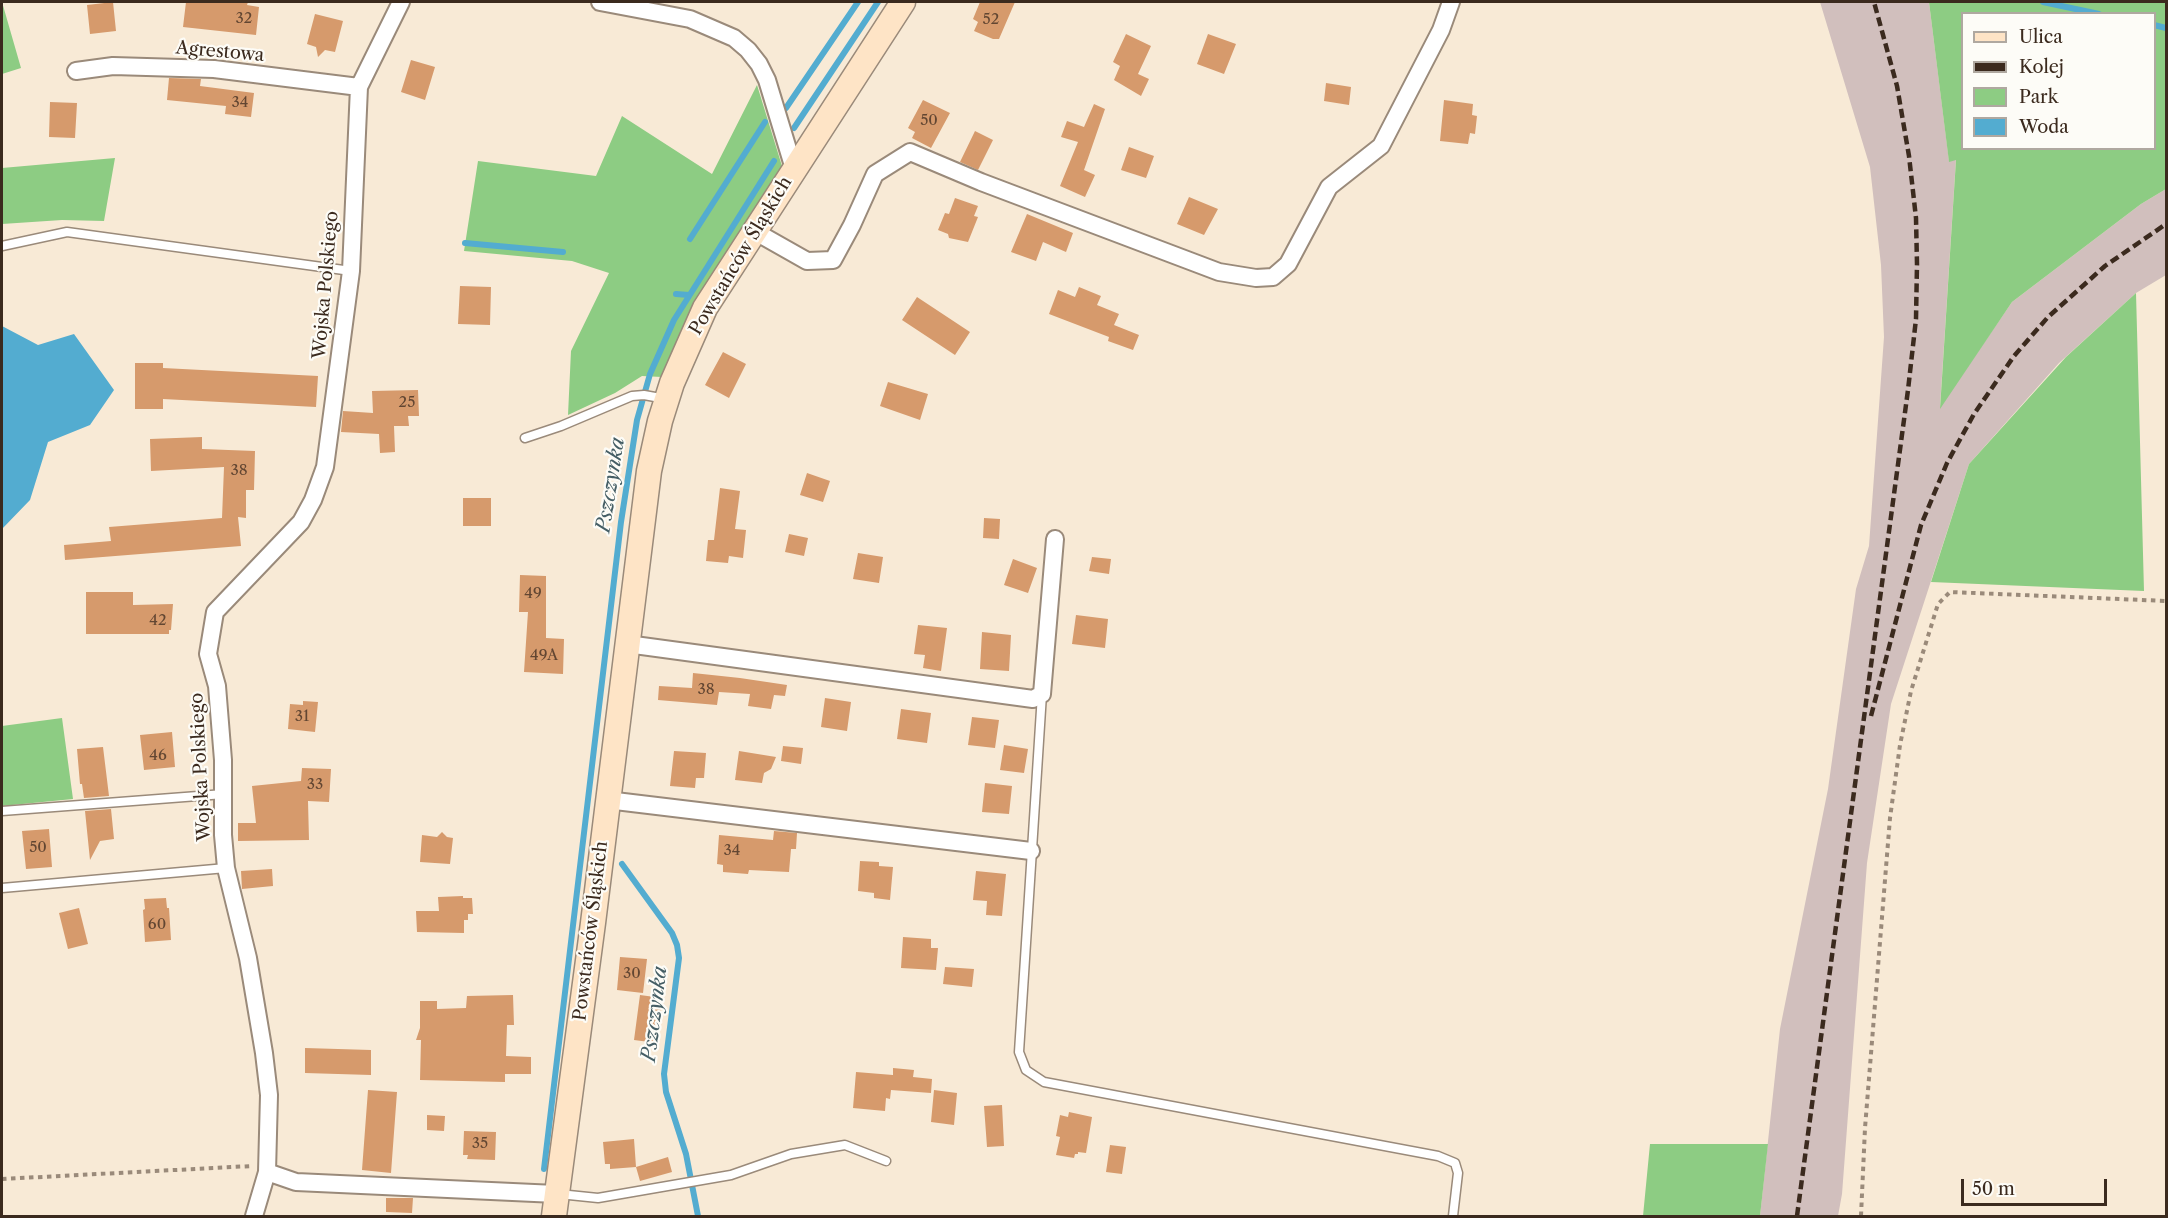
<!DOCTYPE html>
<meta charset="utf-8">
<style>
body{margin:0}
#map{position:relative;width:2168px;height:1218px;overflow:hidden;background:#f8ead6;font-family:"Libre Caslon Text",serif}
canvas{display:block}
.frame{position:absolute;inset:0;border:3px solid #3b2a1e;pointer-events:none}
.legend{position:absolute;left:1961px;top:12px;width:195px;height:138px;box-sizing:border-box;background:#fdfcf7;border:2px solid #afa8a0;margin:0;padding:8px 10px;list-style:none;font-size:18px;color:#3b2a1e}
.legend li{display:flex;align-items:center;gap:12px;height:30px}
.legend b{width:30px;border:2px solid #afa8a0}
.scale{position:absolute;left:1961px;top:1179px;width:146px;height:27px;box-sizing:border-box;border:3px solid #3b2a1e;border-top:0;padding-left:8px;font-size:18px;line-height:21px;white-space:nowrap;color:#3b2a1e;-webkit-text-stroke:4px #fdfcf7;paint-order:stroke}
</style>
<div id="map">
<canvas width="2168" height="1218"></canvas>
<div class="frame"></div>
<ul class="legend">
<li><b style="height:8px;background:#fee4c6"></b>Ulica</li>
<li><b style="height:8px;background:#3b2a1e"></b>Kolej</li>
<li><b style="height:16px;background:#8dcc83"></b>Park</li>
<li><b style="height:16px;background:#53acd0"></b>Woda</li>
</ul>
<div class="scale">50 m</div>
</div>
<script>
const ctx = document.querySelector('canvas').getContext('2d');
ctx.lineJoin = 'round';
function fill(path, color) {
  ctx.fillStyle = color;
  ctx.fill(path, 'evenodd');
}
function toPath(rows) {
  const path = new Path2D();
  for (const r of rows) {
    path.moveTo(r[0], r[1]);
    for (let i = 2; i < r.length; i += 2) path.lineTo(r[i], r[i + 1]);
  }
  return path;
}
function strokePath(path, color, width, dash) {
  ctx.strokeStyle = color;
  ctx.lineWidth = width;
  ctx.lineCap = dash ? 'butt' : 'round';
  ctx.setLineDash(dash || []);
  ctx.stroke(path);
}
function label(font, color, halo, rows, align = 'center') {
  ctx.font = font + ' "Libre Caslon Text",serif';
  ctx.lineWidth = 4.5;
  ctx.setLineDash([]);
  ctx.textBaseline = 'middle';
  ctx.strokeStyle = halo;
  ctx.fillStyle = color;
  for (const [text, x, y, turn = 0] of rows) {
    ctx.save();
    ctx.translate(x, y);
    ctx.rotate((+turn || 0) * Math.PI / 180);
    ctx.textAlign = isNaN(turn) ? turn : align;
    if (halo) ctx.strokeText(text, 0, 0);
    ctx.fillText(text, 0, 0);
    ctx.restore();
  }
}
const industrial = toPath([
 [1820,2,1929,2,1949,161,1956,159,1940,407,2012,302,2141,204,2166,189,2166,275,2136,293,2059,363,1969,464,1891,704,1867,863,1842,1194,1838,1216,1760,1216,1780,1029,1828,789,1856,589,1869,546,1884,337,1881,265,1870,167]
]);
const green = toPath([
 [2,2,21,68,2,74],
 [1929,2,2166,2,2166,189,2141,204,2012,302,1940,409,1956,160,1949,162],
 [1962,14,2154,14,2154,148,1962,148],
 [757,85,782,166,698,299,662,377,642,376,615,393,568,415,571,351,609,273,572,261,464,251,478,161,596,176,622,116,712,174],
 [115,158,104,221,62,220,2,224,2,168],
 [2136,293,2144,591,1931,582,1969,464,2066,357],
 [62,718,73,799,2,806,2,726],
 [1650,1144,1768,1144,1760,1216,1643,1216]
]);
const water = toPath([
 [2,326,38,345,74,334,114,390,90,425,48,442,30,500,2,529]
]);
const stream = toPath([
 [2043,2,2099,14],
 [2154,25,2166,28],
 [786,108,858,2],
 [794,128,878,2],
 [690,239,765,122],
 [465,243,563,252],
 [676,294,689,295],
 [622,864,672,933,677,945,679,958,664,1074,666,1092,686,1154,698,1216],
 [544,1169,621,522,637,420,650,374,674,320,774,161]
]);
const building = toPath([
 [113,2,116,31,90,34,87,5],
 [186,2,248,2,247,5,259,7,256,35,183,27],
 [980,2,1015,2,999,39,993,39,974,31,978,22,973,19],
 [315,14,343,21,335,52,325,50,318,57,316,47,307,44],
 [1126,34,1151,46,1138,74,1149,79,1141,96,1114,80,1120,66,1113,62],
 [1208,34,1236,44,1224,74,1197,64],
 [411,60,435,67,425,100,401,92],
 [169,78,201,79,200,86,254,93,251,117,225,114,226,106,167,100],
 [1326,83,1351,87,1349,105,1324,101],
 [923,100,950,113,931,148,912,138,915,132,908,128],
 [1444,100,1473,104,1472,115,1477,116,1475,134,1470,133,1468,144,1440,141],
 [50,102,77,103,75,138,49,137],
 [1094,104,1105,109,1084,170,1095,175,1085,197,1060,186,1078,142,1061,137,1067,121,1084,127],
 [975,131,993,140,978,170,960,162],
 [1129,147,1154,156,1146,178,1121,170],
 [1189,197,1218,209,1204,235,1177,224],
 [955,198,978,206,974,216,978,217,968,242,949,238,948,234,938,230,945,213,949,214],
 [1027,214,1073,233,1066,252,1043,242,1036,261,1011,252],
 [460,286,491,287,490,325,458,324],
 [1079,287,1101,296,1097,305,1119,314,1114,325,1139,335,1133,350,1108,341,1109,337,1049,314,1058,290,1075,297],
 [917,297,970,332,955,355,902,320],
 [723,352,746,364,729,398,705,385],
 [135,363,163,363,163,368,318,376,316,407,163,399,163,409,135,409],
 [888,382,928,394,920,420,880,406],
 [418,390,419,416,408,416,409,426,394,426,395,452,380,453,379,434,341,432,343,411,373,413,372,391],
 [202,437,202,449,255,451,254,490,246,490,246,518,238,517,241,546,65,560,64,545,111,541,109,527,222,518,224,467,151,471,150,439],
 [807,473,830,481,823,502,800,495],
 [720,488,740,491,735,529,746,530,743,558,729,556,728,563,706,561,708,540,714,540],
 [463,498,491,498,491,526,463,526],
 [984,518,1000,519,999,539,983,538],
 [789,534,808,538,804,556,785,552],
 [858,553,883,557,879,583,853,579],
 [1092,557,1111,559,1109,574,1089,571],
 [1013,559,1037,568,1028,593,1004,585],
 [520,575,546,576,546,638,564,639,563,674,524,672,528,612,519,612],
 [86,592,133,592,133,605,173,604,171,630,169,630,169,634,86,634],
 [1076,615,1108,619,1105,648,1072,644],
 [918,625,947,628,941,671,923,668,925,655,914,654],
 [982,632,1011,635,1009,671,980,669],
 [693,673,740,678,787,685,785,696,774,695,771,709,748,706,750,694,719,692,717,705,658,700,659,686,692,688],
 [825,698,851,702,847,731,821,727],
 [303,701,318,702,315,732,288,729,290,704,303,705],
 [901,709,931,713,927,743,897,739],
 [972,717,999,720,995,748,968,745],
 [172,732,175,767,144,770,140,735],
 [1004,745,1028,749,1024,773,1000,770],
 [783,746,803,748,801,764,781,761],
 [103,747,109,796,84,798,82,784,80,784,77,749],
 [674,751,706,753,704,778,696,778,695,788,670,786],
 [739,751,776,757,771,769,764,773,762,783,735,780],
 [302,768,331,769,329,802,308,801,309,840,238,841,238,823,256,823,252,786,301,781],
 [985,783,1012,786,1009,814,982,812],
 [111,809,114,839,100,841,90,860,85,811],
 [49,829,52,867,26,869,22,831],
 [774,831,797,833,796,849,791,849,789,872,749,870,748,874,723,872,723,865,717,864,719,835,773,840],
 [442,832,447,837,453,838,450,864,420,862,422,835,437,837],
 [860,861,879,862,879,866,893,867,890,900,874,898,874,893,858,891],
 [272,869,273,886,242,889,241,871],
 [976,871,1006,874,1002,916,986,915,987,901,973,900],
 [463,896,463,898,472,898,473,914,468,914,468,920,464,920,464,933,417,932,416,911,439,911,438,897],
 [166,898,167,908,169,908,171,940,145,942,143,910,145,909,144,899],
 [79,908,88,944,68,949,59,913],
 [903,937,931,939,931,948,938,948,936,970,901,968],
 [620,957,647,959,643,993,617,990],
 [945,967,974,969,972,987,943,984],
 [513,995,514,1025,507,1025,506,1056,531,1057,531,1074,505,1074,505,1082,420,1080,421,1040,416,1040,420,1028,420,1001,437,1001,437,1009,466,1008,467,996],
 [640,995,662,998,657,1043,634,1040],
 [305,1048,371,1050,371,1075,305,1073],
 [893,1068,914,1070,913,1077,932,1079,931,1093,891,1090,890,1099,886,1098,885,1111,853,1108,856,1072,893,1075],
 [368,1090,397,1092,391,1173,362,1170],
 [934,1090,957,1093,954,1125,931,1122],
 [1002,1105,1004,1146,987,1147,984,1106],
 [1069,1112,1092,1117,1086,1153,1078,1152,1078,1154,1075,1154,1074,1158,1056,1155,1060,1137,1056,1136,1060,1115,1068,1117],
 [427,1115,445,1116,444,1131,427,1130],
 [464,1131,496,1132,495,1160,467,1159,468,1155,463,1155],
 [634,1139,636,1167,610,1169,610,1164,605,1164,603,1142],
 [1110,1145,1126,1147,1122,1174,1106,1172],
 [668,1157,672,1172,640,1181,636,1167],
 [386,1198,413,1198,412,1213,386,1212]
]);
const path = toPath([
 [2,1179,252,1166],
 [1861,1216,1865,1128,1890,818,1900,745,1911,691,1938,604,1950,592,2166,601]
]);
const lane = toPath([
 [2,246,67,232,351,271],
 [525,438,561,426,632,396,644,395,666,399],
 [1042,694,1019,1052,1026,1070,1044,1082,1438,1156,1455,1163,1458,1173,1453,1216],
 [2,811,224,794],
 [2,888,226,868],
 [559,1194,598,1198,731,1175,791,1154,845,1145,886,1161]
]);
const street = toPath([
 [600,2,690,19,734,38,748,50,759,64,767,80,794,169],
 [76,71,113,66,214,69,359,87],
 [754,231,807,261,833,260,852,225,875,174,910,152,981,182,1219,272,1256,278,1273,277,1288,264,1329,187,1381,146,1441,30,1451,2],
 [627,644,1033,699,1042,694,1055,539],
 [607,800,1031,851],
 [267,1172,296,1182,556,1194],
 [254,1216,267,1172,269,1095,264,1053,248,958,226,868,223,835,223,760,217,686,208,654,215,612,301,522,313,500,325,467,351,271,359,87,401,2]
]);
const secondary = toPath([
 [554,1216,593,923,649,471,660,421,672,383,705,308,903,2]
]);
const rail = toPath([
 [1871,716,1921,525,1947,463,1974,414,2014,356,2048,317,2105,266,2166,224],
 [1797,1216,1908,390,1916,319,1917,264,1916,218,1909,156,1897,86,1874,2]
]);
const numberNames = [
 ["32",244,19],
 ["52",991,20],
 ["34",240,103],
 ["50",929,121],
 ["25",407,403],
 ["38",239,471],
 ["49",533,594],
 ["42",158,621],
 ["49A",544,656],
 ["38",706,690],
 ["31",302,717],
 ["46",158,756],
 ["33",315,785],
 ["50",38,848],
 ["34",732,851],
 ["60",157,925],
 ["30",632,974],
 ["35",480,1144]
];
const streetNames = [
 ["Agrestowa",220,52,5],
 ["Powstańców Śląskich",741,256,-59],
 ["Wojska Polskiego",326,285,-85],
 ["Wojska Polskiego",201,767,-93],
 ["Powstańców Śląskich",591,931,-83]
];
const waterNames = [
 ["Pszczynka",611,485,-81],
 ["Pszczynka",655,1014,-83]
];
fill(industrial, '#d1bfbd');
fill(green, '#8dcc83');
fill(water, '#53acd0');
strokePath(stream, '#53acd0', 6);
fill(building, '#d69a6c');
strokePath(lane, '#9a8a7a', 11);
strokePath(street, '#9a8a7a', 20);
strokePath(secondary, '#9a8a7a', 27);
strokePath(path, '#9a8a7a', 4, [4.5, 4.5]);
strokePath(lane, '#fff', 8);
strokePath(street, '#fff', 16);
strokePath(secondary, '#fee4c6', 24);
strokePath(rail, '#3b2a1e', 4.5, [9, 4.5]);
label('15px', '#624632', null, numberNames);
label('18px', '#3b2a1e', '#fdfcf7', streetNames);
label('italic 20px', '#455e65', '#fdfcf7', waterNames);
</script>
